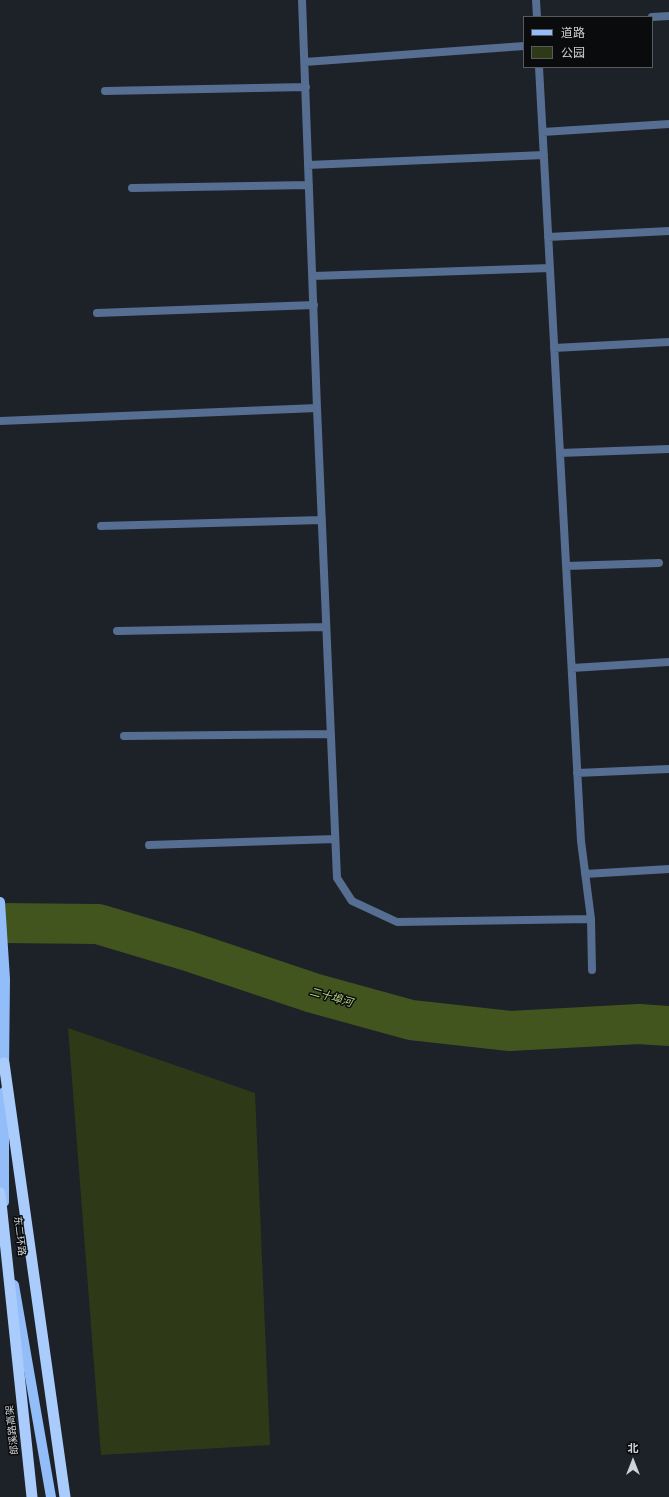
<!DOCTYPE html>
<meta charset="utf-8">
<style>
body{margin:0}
#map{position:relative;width:669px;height:1497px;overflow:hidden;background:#1d2128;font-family:"Nunito Sans","Noto Sans SC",sans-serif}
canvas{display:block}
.legend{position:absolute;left:523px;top:16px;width:130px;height:52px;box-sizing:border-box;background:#090b0d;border:1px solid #585b5d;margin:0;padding:5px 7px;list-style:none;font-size:12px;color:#cfd2d6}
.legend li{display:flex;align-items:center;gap:8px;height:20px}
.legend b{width:20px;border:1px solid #585b5d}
.north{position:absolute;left:613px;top:1441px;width:40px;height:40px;-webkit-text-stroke:3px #090b0d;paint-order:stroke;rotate:0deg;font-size:11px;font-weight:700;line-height:16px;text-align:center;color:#cfd2d6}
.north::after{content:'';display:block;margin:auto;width:14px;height:18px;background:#cfd2d6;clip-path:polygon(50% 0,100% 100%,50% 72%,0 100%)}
</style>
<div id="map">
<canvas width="669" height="1497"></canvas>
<ul class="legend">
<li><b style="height:5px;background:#92bdf8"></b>道路</li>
<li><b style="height:11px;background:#2d3917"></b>公园</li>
</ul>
<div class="north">北</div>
</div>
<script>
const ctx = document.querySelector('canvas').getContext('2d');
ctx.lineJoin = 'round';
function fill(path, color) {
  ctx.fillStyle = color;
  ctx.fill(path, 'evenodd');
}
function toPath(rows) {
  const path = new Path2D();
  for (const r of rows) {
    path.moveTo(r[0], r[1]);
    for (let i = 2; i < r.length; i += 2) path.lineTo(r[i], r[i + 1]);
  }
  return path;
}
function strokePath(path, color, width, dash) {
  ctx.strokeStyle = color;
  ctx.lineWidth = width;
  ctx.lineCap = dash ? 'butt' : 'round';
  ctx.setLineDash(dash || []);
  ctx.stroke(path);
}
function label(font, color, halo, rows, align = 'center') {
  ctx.font = font + ' "Nunito Sans","Noto Sans SC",sans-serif';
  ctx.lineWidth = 3;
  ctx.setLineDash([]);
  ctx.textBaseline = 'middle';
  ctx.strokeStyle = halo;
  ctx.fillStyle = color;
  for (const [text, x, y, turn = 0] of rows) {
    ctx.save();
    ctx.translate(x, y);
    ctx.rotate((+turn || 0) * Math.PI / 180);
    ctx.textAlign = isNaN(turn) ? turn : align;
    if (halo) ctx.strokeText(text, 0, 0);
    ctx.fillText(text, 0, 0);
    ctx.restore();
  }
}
const green = toPath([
 [68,1028,255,1093,270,1445,101,1455]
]);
const river = toPath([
 [0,923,98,924,188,951,313,993,411,1020,510,1031,639,1024,669,1026]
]);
const minor = toPath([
 [302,0,317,408,337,878,352,901,397,922,591,919],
 [536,0,537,17],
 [652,17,669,16],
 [305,62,524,46],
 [539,67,581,841,591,919,592,970],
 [105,91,306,87],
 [543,132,669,124],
 [308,165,544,155],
 [132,188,309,185],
 [548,237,669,231],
 [313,276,550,268],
 [97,313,314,305],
 [554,348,669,342],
 [0,421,317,408],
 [560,453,669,449],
 [101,526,322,520],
 [566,566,659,563],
 [117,631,326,627],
 [572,668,669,662],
 [124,736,331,734],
 [577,773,669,769],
 [149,845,335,839],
 [585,874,669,869]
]);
const primary = toPath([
 [0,902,5,979,4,1070],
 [4,1202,4,1092],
 [14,1285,51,1497]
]);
const trunk = toPath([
 [4,1063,65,1497],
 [0,1193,32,1497]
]);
const streetNames = [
 ["东二环路",19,1236,83],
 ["郎溪路高架",13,1430,-96]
];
const waterNames = [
 ["二十埠河",331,998,16]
];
fill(green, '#2d3917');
strokePath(river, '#42551f', 40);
strokePath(minor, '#556e92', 8);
strokePath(primary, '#92bdf8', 10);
strokePath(trunk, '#aaccfc', 11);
label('10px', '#cfd2d6', '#090b0d', streetNames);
label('italic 11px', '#b4d281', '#090b0d', waterNames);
</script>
